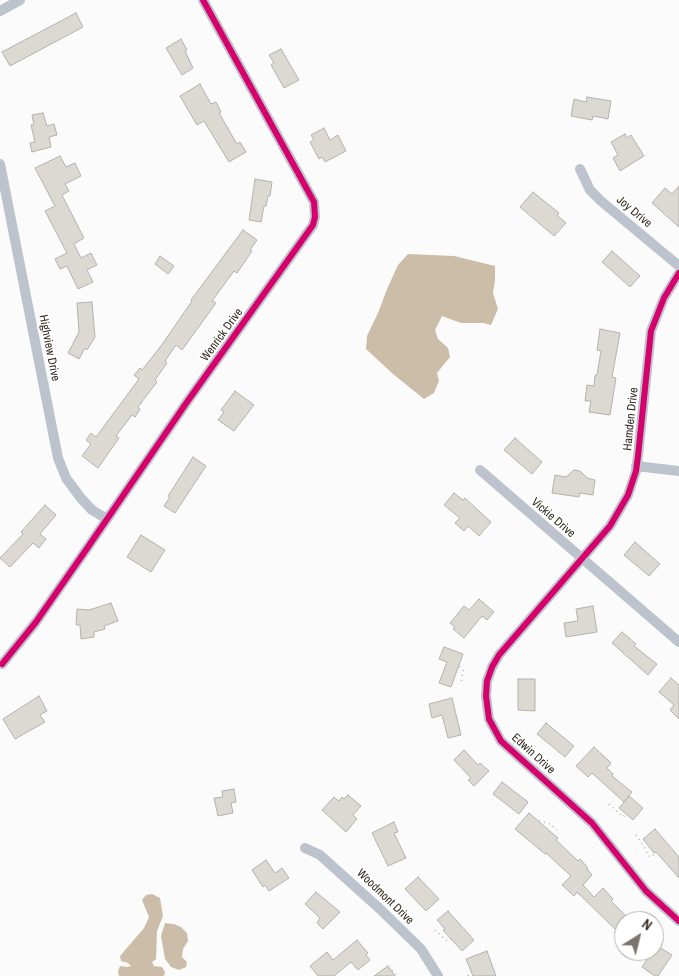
<!DOCTYPE html>
<style>
body{margin:0}
#map{position:relative;width:679px;height:976px;overflow:hidden;background:#fbfbfb;font-family:"Archivo Narrow",sans-serif}
canvas{display:block}
.north{position:absolute;left:614px;top:911px;width:50px;height:50px;box-sizing:border-box;background:#fff;border:1px solid #aeaba6;border-radius:50%;rotate:36deg;font-size:14px;font-weight:700;line-height:20px;text-align:center;color:#342c20}
.north::after{content:'';display:block;margin:auto;width:18px;height:22px;background:#7a746d;clip-path:polygon(50% 0,100% 100%,50% 72%,0 100%)}
</style>
<div id="map">
<canvas width="679" height="976"></canvas>
<div class="north">N</div>
</div>
<script>
const ctx = document.querySelector('canvas').getContext('2d');
ctx.lineJoin = 'round';
function fill(path, color) {
  ctx.fillStyle = color;
  ctx.fill(path, 'evenodd');
}
function toPath(rows) {
  const path = new Path2D();
  for (const r of rows) {
    path.moveTo(r[0], r[1]);
    for (let i = 2; i < r.length; i += 2) path.lineTo(r[i], r[i + 1]);
  }
  return path;
}
function strokePath(path, color, width, dash) {
  ctx.strokeStyle = color;
  ctx.lineWidth = width;
  ctx.lineCap = dash ? 'butt' : 'round';
  ctx.setLineDash(dash || []);
  ctx.stroke(path);
}
function label(font, color, halo, rows, align = 'center') {
  ctx.font = font + ' "Archivo Narrow",sans-serif';
  ctx.lineWidth = 4;
  ctx.setLineDash([]);
  ctx.textBaseline = 'middle';
  ctx.strokeStyle = halo;
  ctx.fillStyle = color;
  for (const [text, x, y, turn = 0] of rows) {
    ctx.save();
    ctx.translate(x, y);
    ctx.rotate((+turn || 0) * Math.PI / 180);
    ctx.textAlign = isNaN(turn) ? turn : align;
    if (halo) ctx.strokeText(text, 0, 0);
    ctx.fillText(text, 0, 0);
    ctx.restore();
  }
}
const water = toPath([
 [408,254,454,256,495,266,495,280,493,293,498,309,491,325,483,323,461,323,442,316,435,330,438,339,448,348,450,357,437,373,439,381,434,393,424,399,393,374,366,349,367,336,378,313,387,289,398,265],
 [152,894,160,898,163,916,157,931,156,959,152,962,154,966,162,967,165,972,164,976,119,976,118,971,120,966,127,967,131,966,128,963,121,961,120,956,144,928,149,917,142,900,146,895],
 [165,923,174,924,181,927,187,933,188,941,183,949,182,957,187,962,186,967,179,970,171,967,165,959,161,936]
]);
const building = toPath([
 [76,13,83,27,10,66,2,52,76,13],
 [181,39,187,50,185,51,193,68,182,75,166,48,181,39],
 [281,49,299,80,284,88,271,65,274,63,269,55,281,49],
 [200,84,211,104,216,102,221,112,219,113,237,144,240,142,246,152,229,162,204,121,197,125,180,96,200,84],
 [587,97,611,101,608,119,593,116,592,120,571,116,574,99,586,102,587,97],
 [43,113,47,126,54,124,57,135,49,137,51,147,32,152,30,143,35,142,31,125,34,125,32,115,43,113],
 [324,128,330,140,338,135,346,151,325,162,322,157,319,159,310,142,314,140,311,135,324,128],
 [625,134,627,138,631,135,644,156,620,171,613,158,618,155,611,142,625,134],
 [60,156,66,167,75,163,81,176,65,184,69,191,62,195,84,238,74,244,81,258,91,253,97,265,87,270,93,282,78,289,67,266,60,269,55,259,67,253,45,211,55,206,35,168,60,156],
 [255,179,272,182,270,196,268,196,266,206,264,206,261,222,249,220,255,179],
 [679,186,679,227,652,203,665,188,672,194,679,186],
 [533,192,559,213,557,215,566,223,554,236,520,207,533,192],
 [243,230,257,240,250,250,252,251,237,273,234,271,212,301,216,303,182,350,176,345,165,361,167,363,155,380,157,382,138,407,140,409,135,417,132,415,116,436,119,438,98,468,82,456,91,444,86,440,91,433,96,437,139,379,134,375,140,368,142,370,161,346,192,301,191,300,243,230],
 [612,251,640,276,630,287,602,262,612,251],
 [160,256,174,266,168,274,155,264,160,256],
 [92,302,95,337,87,350,85,348,79,359,68,353,79,332,77,303,92,302],
 [600,329,620,333,612,377,616,378,610,415,589,412,591,401,585,401,587,385,594,386,595,375,597,375,601,351,597,350,600,329],
 [235,391,254,405,234,431,218,420,224,412,221,410,235,391],
 [515,438,542,462,532,474,504,450,515,438],
 [193,457,206,466,175,513,164,506,170,497,168,496,193,457],
 [574,470,580,471,587,478,595,480,593,495,580,493,579,497,552,493,555,475,566,477,574,470],
 [454,493,463,500,465,498,491,522,479,536,468,526,464,531,455,523,460,518,444,505,454,493],
 [45,505,56,515,40,534,46,539,39,548,33,543,10,567,0,558,23,534,21,532,45,505],
 [141,535,165,550,151,572,127,557,141,535],
 [635,542,660,564,649,576,624,555,635,542],
 [479,599,494,612,487,620,482,616,464,638,453,629,455,627,450,623,464,606,469,610,479,599],
 [111,603,118,621,104,626,105,629,94,632,94,637,81,639,80,625,76,625,77,609,89,610,111,603],
 [593,606,597,632,566,637,564,623,578,621,576,609,593,606],
 [622,632,636,644,634,646,657,664,648,675,612,643,622,632],
 [444,647,463,654,451,687,439,683,447,662,439,659,444,647],
 [671,678,679,685,679,719,670,710,674,705,659,692,671,678],
 [518,679,535,679,535,711,518,710,518,679],
 [39,696,47,711,40,715,45,722,15,739,3,719,39,696],
 [452,698,461,735,448,738,442,715,432,718,429,704,452,698],
 [546,723,574,746,565,757,537,734,546,723],
 [594,747,611,763,607,768,613,774,612,776,632,792,624,802,592,773,588,777,576,766,594,747],
 [464,750,478,765,480,763,489,771,474,786,468,780,471,778,454,760,464,750],
 [502,782,528,802,519,814,493,794,502,782],
 [234,789,236,802,231,803,233,813,218,816,214,798,223,797,222,791,234,789],
 [348,795,361,806,353,815,357,819,346,832,322,810,334,797,339,801,342,797,344,799,348,795],
 [629,796,643,808,633,820,619,808,629,796],
 [529,813,558,838,556,840,578,861,580,859,588,868,587,869,592,875,583,885,594,897,603,888,613,899,611,901,627,917,615,929,577,892,574,896,562,885,571,876,546,853,545,854,515,829,529,813],
 [394,822,398,832,394,833,406,858,388,866,372,833,394,822],
 [655,829,679,857,679,878,656,852,654,853,643,839,655,829],
 [266,860,275,873,282,868,289,878,269,891,265,885,263,887,252,870,266,860],
 [418,877,439,899,426,911,405,889,418,877],
 [316,892,340,912,323,929,317,923,320,918,305,904,316,892],
 [448,911,474,940,462,951,443,930,445,929,437,920,448,911],
 [357,940,368,953,366,955,370,960,358,970,351,962,334,976,318,976,310,966,327,952,333,960,357,940],
 [654,944,672,955,658,976,655,976,642,967,648,958,638,951,654,951,654,944],
 [487,951,496,976,473,976,466,959,487,951],
 [388,966,395,976,374,976,388,966]
]);
const path = toPath([
 [459,667,463,670,461,684],
 [609,804,623,817,626,813],
 [539,821,550,824,557,830],
 [636,835,646,850,648,856,651,857,656,853],
 [435,930,447,941,452,939],
 [392,970,397,976],
 [468,976,471,972]
]);
const street = toPath([
 [0,11,20,0],
 [0,164,58,458,66,478,80,497,92,510,107,519],
 [580,169,590,190,601,201,679,266],
 [679,273,664,298,651,331,638,456,636,471,628,495,610,526,499,655,492,667,487,681,486,696,489,719,501,741,592,823,646,891,679,921],
 [636,466,679,471],
 [480,470,679,642],
 [2,664,36,622,88,547,187,402,313,225,315,217,314,202,203,0],
 [305,848,320,855,380,909,421,949,438,976]
]);
const cycleway = toPath([
 [679,273,664,298,651,331,638,456,636,471,628,495,610,526,499,655,492,667,487,681,486,696,489,719,501,741,592,823,646,891,679,921],
 [2,664,36,622,88,547,187,402,313,225,315,217,314,202,203,0]
]);
const streetNames = [
 ["Joy Drive",634,212,40],
 ["Wenrick Drive",222,335,-54],
 ["Highview Drive",49,348,79],
 ["Hamden Drive",631,419,-84],
 ["Vickie Drive",553,518,41],
 ["Edwin Drive",533,754,42],
 ["Woodmont Drive",385,897,44]
];
fill(water, '#cbbda7');
fill(building, '#dcd8d2');
strokePath(building, '#b5b1ac', 1);
strokePath(path, '#bcc0c4', 2, [1, 4]);
strokePath(street, '#bdc3cc', 10);
strokePath(cycleway, '#d6006c', 6);
label('12px', '#342c20', '#fff', streetNames);
</script>
